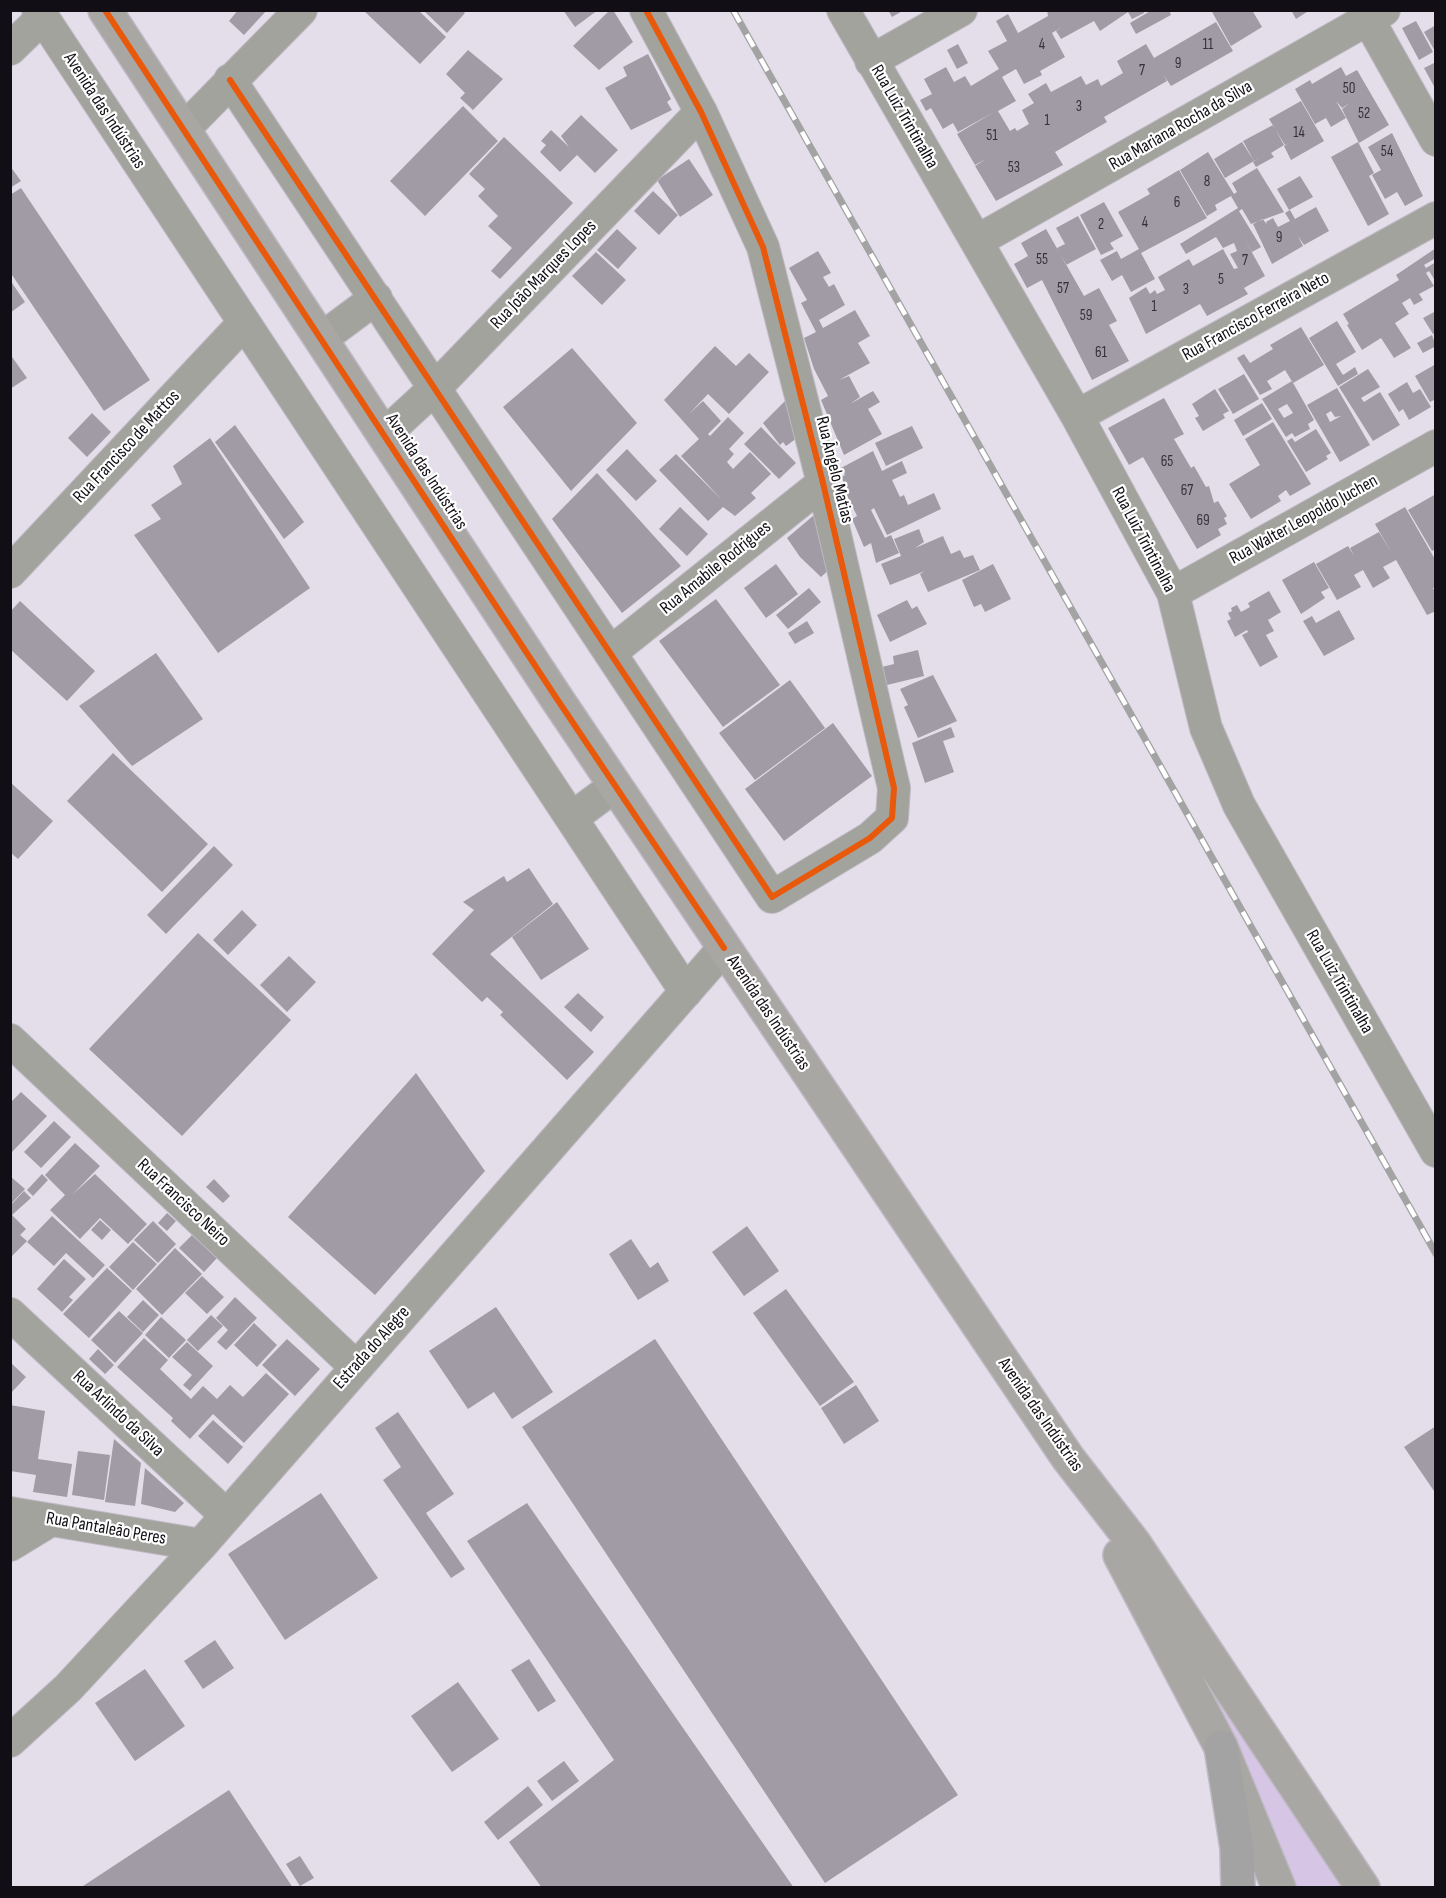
<!DOCTYPE html>
<meta charset="utf-8">
<style>
body{margin:0}
#map{position:relative;width:1446px;height:1898px;overflow:hidden;background:#e4deea;font-family:"Sofia Sans Condensed",sans-serif}
canvas{display:block}
.frame{position:absolute;inset:0;border:12px solid #120e15;pointer-events:none}
</style>
<div id="map">
<canvas width="1446" height="1898"></canvas>
<div class="frame"></div>
</div>
<script>
const ctx = document.querySelector('canvas').getContext('2d');
ctx.lineJoin = 'round';
function fill(path, color) {
  ctx.fillStyle = color;
  ctx.fill(path, 'evenodd');
}
function toPath(rows) {
  const path = new Path2D();
  for (const r of rows) {
    path.moveTo(r[0], r[1]);
    for (let i = 2; i < r.length; i += 2) path.lineTo(r[i], r[i + 1]);
  }
  return path;
}
function strokePath(path, color, width, dash) {
  ctx.strokeStyle = color;
  ctx.lineWidth = width;
  ctx.lineCap = dash ? 'butt' : 'round';
  ctx.setLineDash(dash || []);
  ctx.stroke(path);
}
function label(font, color, halo, rows, align = 'center') {
  ctx.font = font + ' "Sofia Sans Condensed",sans-serif';
  ctx.lineWidth = 4.5;
  ctx.setLineDash([]);
  ctx.textBaseline = 'middle';
  ctx.strokeStyle = halo;
  ctx.fillStyle = color;
  for (const [text, x, y, turn = 0] of rows) {
    ctx.save();
    ctx.translate(x, y);
    ctx.rotate((+turn || 0) * Math.PI / 180);
    ctx.textAlign = isNaN(turn) ? turn : align;
    if (halo) ctx.strokeText(text, 0, 0);
    ctx.fillText(text, 0, 0);
    ctx.restore();
  }
}
const green = toPath([
 [1194,1655,1234,1722,1342,1887,1289,1887,1227,1744]
]);
const building = toPath([
 [238,10,267,10,244,35,229,21],
 [363,10,418,10,446,37,420,64],
 [423,10,462,10,465,13,447,33],
 [563,10,598,10,575,27],
 [610,10,613,10,633,42,599,70,573,46],
 [888,10,904,10,892,17],
 [1047,10,1143,10,1144,13,1132,19,1128,12,1100,31,1094,21,1061,39,1056,31,1062,27,1052,33,1065,57,1040,71,1042,75,1024,84,1016,69,1002,77,1016,101,998,111,1010,131,1015,128,1017,131,1029,124,1022,110,1034,103,1028,94,1046,83,1051,92,1081,76,1086,85,1098,79,1101,86,1123,73,1117,61,1146,44,1154,58,1216,22,1233,51,1171,86,1163,74,1167,81,1104,117,1107,122,1055,152,1063,165,996,201,975,166,986,159,975,165,957,134,994,112,958,132,953,123,943,129,931,108,926,111,920,100,932,94,924,79,946,67,954,82,965,76,971,86,999,69,988,51,1007,41,996,21,1008,14,1018,33,1048,16],
 [1152,10,1169,10,1171,15,1136,34,1130,23],
 [1211,10,1252,10,1262,27,1231,46],
 [1291,10,1310,10,1296,19],
 [1416,21,1433,52,1419,60,1402,28],
 [1436,25,1436,53,1424,32],
 [958,44,968,63,957,69,947,50],
 [468,50,503,79,473,110,460,98,465,93,446,74],
 [648,54,671,99,667,102,672,110,631,130,605,88,627,76,623,67],
 [1436,62,1436,90,1424,68],
 [1341,67,1346,76,1357,70,1389,125,1359,143,1342,109,1350,103,1342,108,1336,101,1346,118,1331,127,1326,118,1315,124,1295,89,1310,80,1312,84],
 [1301,101,1324,141,1291,160,1284,146,1289,143,1285,145,1269,119],
 [463,106,498,141,425,216,390,181],
 [581,115,618,150,595,173,577,155,560,172,540,152,546,145,541,141,551,130,569,147,561,136],
 [1273,125,1284,145,1271,153,1274,157,1256,167,1253,162,1259,158,1254,161,1243,141],
 [1392,133,1423,196,1405,206,1397,192,1385,199,1372,175,1381,170,1368,147],
 [504,137,573,203,500,279,491,271,512,248,488,226,498,216,478,196,485,189,469,174],
 [1242,142,1254,161,1225,178,1214,159],
 [1358,142,1374,173,1369,176,1389,214,1368,226,1331,157],
 [1208,152,1234,194,1237,192,1232,183,1257,168,1284,212,1251,224,1242,209,1239,211,1261,247,1252,252,1244,238,1265,276,1244,288,1248,294,1207,316,1200,304,1146,334,1129,298,1146,287,1150,294,1155,290,1157,294,1165,290,1158,277,1189,259,1193,266,1223,249,1234,269,1238,268,1230,254,1237,251,1234,243,1223,248,1216,237,1186,254,1180,244,1238,208,1231,196,1215,205,1217,210,1207,216,1180,170],
 [689,159,713,195,680,217,657,180],
 [10,166,21,181,10,188],
 [1179,170,1207,218,1141,253,1155,279,1131,292,1122,275,1112,281,1100,260,1117,251,1121,259,1139,249,1118,212,1150,194,1147,189],
 [1300,176,1313,197,1289,210,1277,189],
 [21,188,150,380,104,411,10,272,10,195],
 [653,191,678,215,659,235,634,211],
 [1104,202,1123,236,1110,243,1114,249,1101,255,1080,215],
 [1316,207,1329,231,1304,245,1298,236,1303,246,1272,264,1253,224,1263,219,1267,225,1266,222,1273,218,1278,227,1290,221,1285,213,1290,210,1295,219],
 [1078,216,1096,249,1066,265,1057,248,1065,244,1056,228],
 [617,229,637,248,618,269,597,250],
 [1046,229,1084,296,1099,288,1117,321,1109,325,1129,361,1092,380,1042,280,1027,288,1014,264,1028,256,1021,243],
 [1436,248,1436,258,1424,265,1426,268,1436,262,1436,282,1429,271,1426,273,1434,286,1419,294,1423,300,1414,305,1410,298,1402,303,1409,314,1395,323,1411,348,1394,358,1381,338,1362,350,1347,325,1349,324,1343,314,1399,280,1396,275],
 [818,251,831,273,823,277,829,287,834,284,845,305,819,320,823,328,855,310,870,336,858,343,870,363,839,380,849,376,860,397,850,404,873,391,880,402,868,409,882,434,844,455,821,400,828,396,814,369,804,338,816,332,801,303,807,300,789,268],
 [596,252,626,280,602,305,572,276],
 [10,280,25,302,10,313],
 [1436,311,1436,333,1433,334,1423,318],
 [1337,321,1356,352,1336,364,1343,375,1355,367,1358,374,1338,386,1309,338],
 [1301,327,1324,365,1293,383,1285,370,1267,381,1272,389,1260,395,1237,358,1244,354,1250,363,1273,349,1270,345],
 [1432,335,1436,346,1423,353,1417,343],
 [715,346,736,366,749,353,769,372,729,414,708,394,689,414,703,401,721,421,708,434,710,436,728,417,744,433,729,449,734,454,727,462,733,469,750,452,771,474,751,493,756,498,735,516,723,507,708,521,659,470,676,454,722,500,681,456,699,439,664,400],
 [572,348,637,423,571,491,503,407],
 [10,354,27,378,10,389],
 [1436,364,1436,399,1430,402,1415,376],
 [1368,369,1380,387,1361,398,1364,402,1380,392,1400,425,1373,441,1339,387],
 [1244,374,1259,399,1233,414,1218,389],
 [1292,381,1314,420,1308,424,1310,429,1295,437,1292,433,1286,437,1262,399],
 [1287,404,1293,413,1284,418,1278,409],
 [1407,382,1413,393,1420,389,1431,407,1409,420,1403,409,1399,412,1388,394],
 [1337,388,1370,445,1340,462,1307,405],
 [1331,411,1335,417,1341,416,1330,422,1326,414],
 [1215,389,1229,411,1223,414,1225,418,1203,431,1195,418,1199,416,1192,404],
 [1164,398,1184,434,1174,439,1191,468,1194,466,1206,487,1209,486,1214,503,1218,501,1227,516,1224,518,1227,524,1218,529,1221,535,1197,549,1143,457,1129,465,1108,428],
 [786,400,797,438,786,446,783,442,780,445,763,423],
 [1262,403,1272,419,1243,436,1234,420],
 [92,413,111,432,87,457,68,438],
 [1273,422,1311,484,1290,496,1286,490,1278,496,1281,501,1251,519,1229,484,1260,465,1245,439],
 [235,425,304,522,284,539,215,442],
 [912,426,923,448,886,466,875,443],
 [761,427,796,463,779,479,744,444],
 [1316,429,1331,453,1326,456,1328,459,1306,472,1287,441,1292,438,1295,442],
 [210,438,310,588,218,653,134,535,161,519,151,505,182,484,173,466],
 [627,449,657,481,636,501,606,470],
 [873,451,882,471,902,461,907,473,892,480,900,497,904,495,908,505,934,493,941,509,887,535,874,508,871,510,885,538,891,535,899,553,876,563,871,543,864,547,852,519,857,516,844,489,847,488,841,477,845,475,841,468],
 [597,473,681,566,622,613,552,519],
 [1436,494,1436,549,1432,551,1408,510],
 [680,507,708,534,687,556,659,529],
 [1405,507,1436,561,1436,587,1433,588,1436,594,1436,611,1427,615,1396,560,1383,567,1390,578,1373,588,1363,570,1354,575,1361,587,1337,600,1316,564,1348,546,1354,556,1350,548,1379,532,1393,555,1375,524],
 [820,510,834,565,821,577,800,557,787,538],
 [919,529,924,542,915,548,943,536,951,554,960,550,964,558,973,555,980,570,928,592,920,574,925,571,890,585,881,564,901,556,894,539],
 [1314,562,1329,588,1321,592,1325,598,1301,614,1282,580],
 [776,564,798,594,766,618,744,588],
 [993,564,1011,599,985,612,981,604,974,607,962,580],
 [809,588,821,602,788,629,776,615],
 [1269,591,1281,612,1268,620,1274,631,1266,635,1278,657,1260,667,1242,635,1248,632,1247,630,1235,637,1227,621,1231,619,1228,613,1232,611,1231,608,1237,605,1241,612,1250,607,1248,603],
 [716,599,780,685,723,727,659,641],
 [907,600,912,609,917,606,927,624,890,642,877,615],
 [20,601,95,671,67,701,10,649,10,612],
 [1339,610,1355,639,1324,656,1303,621,1312,616,1316,623],
 [807,621,814,633,795,644,788,633],
 [918,650,924,676,887,685,882,667,894,664,893,656],
 [156,653,203,719,132,766,79,706],
 [933,675,957,721,918,738,904,707,908,705,900,689],
 [790,680,825,728,755,780,719,733],
 [833,723,872,776,784,841,745,789],
 [951,727,955,737,943,741,954,772,925,783,912,743],
 [113,753,208,844,162,892,67,801],
 [10,782,53,821,18,859,10,852],
 [214,846,233,865,166,934,147,915],
 [529,868,553,904,490,954,594,1052,567,1080,500,1015,503,1012,487,997,482,1002,432,954,474,910,463,902,504,876,507,882],
 [557,902,589,949,541,980,512,937],
 [242,910,257,925,228,955,213,940],
 [198,933,291,1020,182,1136,89,1049],
 [289,956,316,982,287,1012,260,985],
 [578,993,604,1017,591,1032,564,1007],
 [416,1073,485,1171,375,1295,288,1217],
 [21,1092,47,1116,10,1154,10,1103],
 [54,1121,71,1137,41,1168,24,1152],
 [75,1143,100,1166,73,1194,95,1174,147,1224,128,1244,100,1218,80,1239,50,1210,65,1195,45,1175],
 [42,1174,48,1180,33,1196,27,1190],
 [10,1176,25,1189,10,1205],
 [214,1179,230,1196,223,1203,206,1187],
 [24,1191,31,1198,12,1215,26,1229,20,1235,27,1241,10,1258,10,1206],
 [167,1213,176,1221,167,1231,158,1223],
 [52,1216,105,1265,93,1278,66,1253,54,1266,27,1242],
 [100,1220,111,1230,102,1240,91,1230],
 [153,1221,176,1244,158,1263,134,1240],
 [747,1226,779,1271,744,1296,712,1252],
 [192,1235,217,1258,204,1272,179,1248],
 [631,1239,650,1268,658,1262,669,1281,638,1300,609,1254],
 [133,1242,157,1264,133,1290,109,1267],
 [175,1248,202,1274,162,1315,136,1289],
 [64,1259,86,1279,69,1297,73,1300,62,1312,37,1289],
 [107,1268,132,1291,89,1338,63,1314],
 [202,1276,224,1297,207,1314,185,1293],
 [786,1289,854,1382,820,1406,753,1313],
 [235,1297,257,1318,226,1350,217,1342,228,1330,216,1318],
 [143,1300,159,1315,143,1332,127,1317],
 [496,1307,553,1392,512,1419,494,1392,468,1409,429,1351],
 [119,1311,143,1333,115,1363,91,1340],
 [211,1315,223,1326,198,1351,187,1340],
 [161,1317,186,1340,169,1358,145,1335],
 [254,1323,277,1345,257,1367,234,1345],
 [144,1338,168,1360,160,1369,191,1399,203,1386,217,1399,230,1385,243,1397,266,1373,289,1394,244,1443,213,1414,190,1439,171,1421,173,1418,117,1367],
 [287,1339,320,1369,295,1396,262,1365],
 [655,1339,958,1795,825,1883,522,1427],
 [187,1342,213,1366,190,1391,183,1385,192,1375,172,1357],
 [98,1349,114,1365,105,1374,89,1359],
 [10,1362,26,1377,10,1394],
 [856,1385,879,1421,844,1444,821,1408],
 [10,1405,45,1411,38,1459,72,1464,67,1497,33,1492,36,1475,10,1471],
 [398,1412,454,1494,426,1513,465,1569,451,1578,383,1480,401,1467,375,1428],
 [213,1420,243,1447,228,1464,198,1436],
 [1436,1426,1436,1490,1434,1491,1404,1447],
 [114,1439,141,1463,135,1506,105,1502],
 [78,1451,110,1455,104,1500,72,1495],
 [145,1468,184,1503,175,1512,141,1504],
 [321,1493,378,1578,285,1640,228,1554],
 [527,1503,794,1888,542,1888,509,1842,614,1760,467,1541],
 [215,1640,234,1668,203,1689,184,1661],
 [529,1659,556,1701,538,1712,511,1670],
 [145,1669,185,1726,135,1761,95,1703],
 [458,1682,499,1739,452,1772,411,1716],
 [564,1761,579,1781,552,1801,537,1781],
 [528,1786,543,1805,498,1840,484,1822],
 [229,1790,293,1888,80,1888],
 [300,1856,314,1878,300,1886,286,1864]
]);
const minor = toPath([
 [38,10,686,992],
 [843,10,1077,416,1173,593,1206,728,1239,805,1436,1151],
 [1363,10,1436,140],
 [10,49,42,18],
 [871,61,961,10],
 [230,80,772,897,870,838,892,818,894,788,823,483,763,247,701,112,646,10],
 [185,128,301,10],
 [977,241,1384,10],
 [321,339,376,298],
 [1077,416,1436,218],
 [384,435,436,387,701,112],
 [10,572,244,323],
 [1173,593,1436,446],
 [610,653,823,483],
 [573,817,615,786],
 [10,1040,355,1366],
 [10,1314,226,1515],
 [10,1513,201,1545],
 [10,1545,51,1520],
 [10,1741,68,1688,201,1545,724,948]
]);
const major = toPath([
 [105,10,555,696,1068,1458,1134,1543,1363,1888],
 [1120,1555,1221,1747,1279,1888]
]);
const highway = toPath([
 [1221,1747,1237,1848,1238,1888]
]);
const rail = toPath([
 [733,10,1436,1254]
]);
const cycleway = toPath([
 [105,10,555,696,724,948],
 [230,80,772,897,870,838,892,818,894,788,823,483,763,247,701,112,646,10]
]);
const numberNames = [
 ["4",1042,45],
 ["11",1208,45],
 ["9",1178,64],
 ["7",1142,71],
 ["50",1349,89],
 ["3",1079,107],
 ["52",1364,114],
 ["1",1047,121],
 ["14",1299,133],
 ["51",992,136],
 ["54",1387,152],
 ["53",1014,168],
 ["8",1207,182],
 ["6",1177,203],
 ["4",1145,223],
 ["2",1101,225],
 ["9",1279,238],
 ["55",1042,260],
 ["7",1245,261],
 ["5",1221,280],
 ["57",1063,289],
 ["3",1186,290],
 ["1",1154,307],
 ["59",1086,316],
 ["61",1101,353],
 ["65",1167,462],
 ["67",1187,491],
 ["69",1203,521]
];
const streetNames = [
 ["Avenida das Indústrias",104,111,57],
 ["Rua Luiz Trintinalha",904,117,60],
 ["Rua Mariana Rocha da Silva",1181,126,-30],
 ["Rua João Marques Lopes",544,275,-46],
 ["Rua Francisco Ferreira Neto",1256,317,-29],
 ["Rua Francisco de Mattos",127,447,-47],
 ["Rua Ângelo Matias",834,470,76],
 ["Avenida das Indústrias",426,472,57],
 ["Rua Walter Leopoldo Juchen",1304,520,-29],
 ["Rua Luiz Trintinalha",1143,540,62],
 ["Rua Amabile Rodrigues",716,568,-39],
 ["Rua Luiz Trintinalha",1339,982,60],
 ["Avenida das Indústrias",768,1013,56],
 ["Rua Francisco Neiro",183,1203,43],
 ["Estrada do Alegre",372,1348,-48],
 ["Rua Arlindo da Silva",118,1414,43],
 ["Avenida das Indústrias",1040,1415,55],
 ["Rua Pantaleão Peres",106,1529,10]
];
fill(green, '#d7c5e6');
fill(building, '#a09ba4');
strokePath(minor, '#beb9c3', 34);
strokePath(major, '#beb9c3', 36);
strokePath(highway, '#beb9c3', 36);
strokePath(minor, '#a3a39e', 32);
strokePath(major, '#a8a7a4', 33);
strokePath(highway, '#a4a3a3', 33);
strokePath(rail, '#a4a3a4', 7);
strokePath(rail, '#fff', 4.5, [14]);
strokePath(cycleway, '#e8590c', 6);
label('15px', '#363139', null, numberNames);
label('18px', '#120e15', '#fff', streetNames);
</script>
